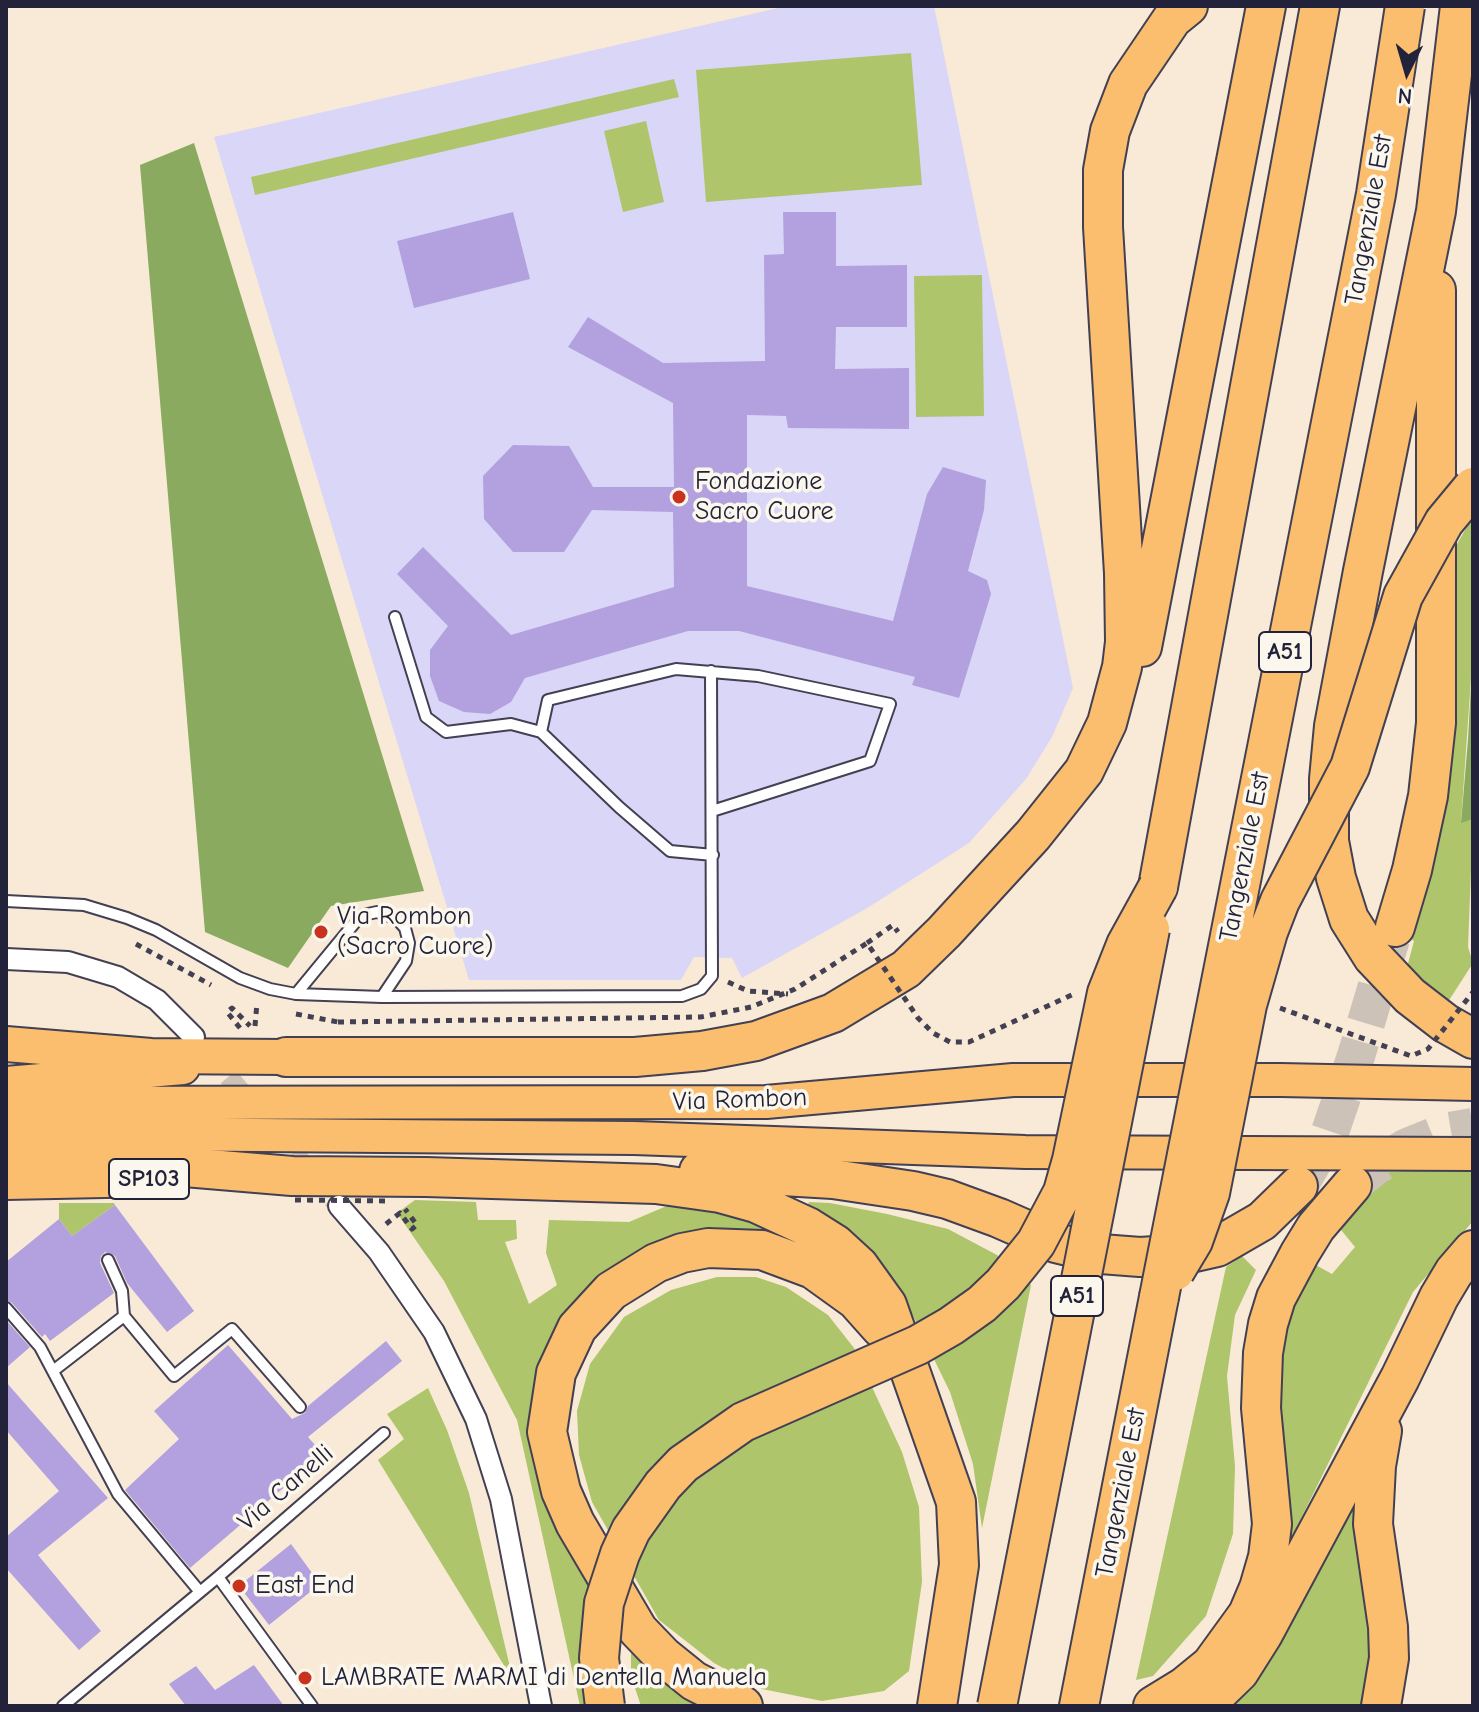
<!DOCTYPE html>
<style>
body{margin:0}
#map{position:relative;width:1479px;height:1712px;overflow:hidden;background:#f8ead6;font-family:"Comic Neue",sans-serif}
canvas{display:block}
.frame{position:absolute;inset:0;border:8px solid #22223b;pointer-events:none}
.north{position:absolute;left:1367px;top:32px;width:80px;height:80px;-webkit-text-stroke:6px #fbf7ec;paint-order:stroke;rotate:185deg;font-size:22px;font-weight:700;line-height:32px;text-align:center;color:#22223b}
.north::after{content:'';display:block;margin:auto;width:28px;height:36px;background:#22223b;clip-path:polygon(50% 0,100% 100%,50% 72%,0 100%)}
</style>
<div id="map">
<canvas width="1479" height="1712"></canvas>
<div class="frame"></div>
<div class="north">N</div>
</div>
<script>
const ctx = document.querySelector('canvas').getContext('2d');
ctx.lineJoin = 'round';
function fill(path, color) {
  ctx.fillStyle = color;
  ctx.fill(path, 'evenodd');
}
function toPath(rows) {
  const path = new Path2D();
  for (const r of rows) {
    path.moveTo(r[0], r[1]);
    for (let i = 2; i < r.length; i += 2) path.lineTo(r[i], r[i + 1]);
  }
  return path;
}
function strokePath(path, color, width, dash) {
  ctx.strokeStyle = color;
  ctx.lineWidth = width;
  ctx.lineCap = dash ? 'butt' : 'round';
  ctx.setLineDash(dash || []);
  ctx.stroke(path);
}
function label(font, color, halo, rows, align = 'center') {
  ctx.font = font + ' "Comic Neue",sans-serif';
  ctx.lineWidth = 7;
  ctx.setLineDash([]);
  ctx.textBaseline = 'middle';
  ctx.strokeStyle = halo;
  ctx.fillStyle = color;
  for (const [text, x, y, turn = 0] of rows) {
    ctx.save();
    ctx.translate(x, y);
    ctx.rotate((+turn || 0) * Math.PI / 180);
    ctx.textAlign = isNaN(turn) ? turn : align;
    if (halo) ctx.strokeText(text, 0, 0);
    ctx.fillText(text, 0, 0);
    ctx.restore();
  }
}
const built = toPath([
 [787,6,934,6,1073,688,1052,737,1026,779,969,843,869,907,742,978,732,958,694,957,681,980,469,980,214,137]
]);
const green = toPath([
 [911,53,922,185,706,202,696,70],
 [674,79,679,97,255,195,251,177],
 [646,121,664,202,623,212,604,131],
 [982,275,984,416,916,417,914,276],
 [1473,516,1473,649,1461,822,1473,819,1468,947,1473,963,1446,1005,1406,971,1414,941,1410,938,1431,850,1452,553],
 [1473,1169,1473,1221,1413,1292,1279,1563,1274,1348,1312,1263,1332,1274,1355,1247,1337,1225,1370,1194,1352,1173],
 [415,1200,476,1202,478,1220,516,1220,517,1239,505,1242,529,1304,557,1285,546,1253,549,1220,629,1222,669,1205,717,1212,769,1227,800,1244,765,1234,712,1227,642,1247,588,1290,546,1357,596,1576,602,1706,580,1706,517,1420,444,1281,397,1213],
 [809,1202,830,1203,887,1214,948,1229,997,1255,1031,1285,982,1528,973,1464,950,1392,912,1314,875,1259,807,1207],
 [59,1203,114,1203,115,1205,72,1236,59,1219],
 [1242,1256,1256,1270,1235,1315,1227,1376,1235,1466,1233,1534,1206,1616,1153,1676,1136,1680,1226,1267],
 [717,1277,756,1277,786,1287,828,1315,854,1348,902,1452,919,1507,922,1582,909,1671,884,1691,822,1701,762,1689,714,1663,659,1620,592,1502,579,1455,577,1411,590,1364,624,1317,671,1290],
 [428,1388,447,1430,469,1493,513,1680,378,1460,404,1439,387,1414],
 [1361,1477,1373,1633,1365,1706,1221,1706],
 [631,1632,718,1706,641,1706,631,1676]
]);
const forest = toPath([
 [194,143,424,891,331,906,288,968,205,932,140,165],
 [1473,649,1473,819,1461,823,1468,740]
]);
const building = toPath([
 [513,212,530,279,414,308,397,241],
 [783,212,836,212,836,266,907,265,907,327,836,327,835,369,909,368,909,429,788,428,786,416,747,415,747,586,893,621,927,494,943,467,986,480,984,510,968,571,987,580,991,594,959,698,912,685,915,677,739,631,688,631,525,678,511,702,490,714,464,712,439,701,430,676,430,650,448,626,397,574,423,547,511,635,674,587,673,512,592,510,564,552,513,552,484,519,483,476,513,445,569,446,593,487,674,487,673,403,568,347,588,317,663,363,765,361,764,255,784,254],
 [115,1205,194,1311,167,1332,127,1283,115,1256,105,1252,101,1256,100,1263,114,1293,50,1341,45,1334,42,1337,12,1303,6,1300,6,1262,59,1219,72,1236],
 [6,1320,30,1347,6,1368],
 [386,1341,402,1361,308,1437,323,1454,190,1568,125,1490,179,1439,154,1411,228,1345,292,1419,305,1413,308,1406],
 [6,1382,108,1498,38,1555,101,1631,79,1650,6,1568,6,1537,59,1491,6,1430],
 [291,1544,320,1584,269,1625,239,1586],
 [254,1665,284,1706,186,1706,169,1684,196,1666,215,1690]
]);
const minorTunnel = toPath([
 [209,1054,253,1106],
 [274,1130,339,1206]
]);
const motorwayTunnel = toPath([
 [1302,1181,1330,1132,1356,1056,1391,939],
 [1352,1185,1374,1167,1407,1147,1444,1132,1473,1127]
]);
const path = toPath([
 [867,943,893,925,898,932],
 [136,944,211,985],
 [728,982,748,991,788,994],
 [296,1014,338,1022],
 [255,1026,257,1003],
 [240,1028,227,1012,232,1008,250,1026],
 [386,1224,400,1213,412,1229,417,1225,405,1209]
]);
const service = toPath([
 [395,617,426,717,446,732,511,724,541,732],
 [712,811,870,761,890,704,758,676,676,669,548,700,541,732,619,807,670,851,713,855],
 [6,901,84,905,127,918,156,930,240,978,270,989,296,994,382,997,682,996,701,989,712,976,711,671],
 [296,994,357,920,363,915,377,912,397,919,405,928,409,943,406,961,382,997],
 [6,1308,40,1347,118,1494,200,1592],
 [124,1316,174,1376,232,1329,300,1407],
 [53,1371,124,1316,122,1291,108,1260],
 [218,1577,312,1706],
 [63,1706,218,1577,384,1433]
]);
const minor = toPath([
 [6,959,68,962,118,977,157,1000,194,1037],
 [339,1206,379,1252,434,1332,476,1419,501,1499,541,1706]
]);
const primary = toPath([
 [6,1083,183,1068],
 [6,1103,766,1102,1013,1080,1281,1080,1473,1084],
 [6,1133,634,1138,1025,1152,1473,1154]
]);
const trunk = toPath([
 [6,1044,151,1056,286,1057],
 [6,1182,154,1179]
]);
const motorway = toPath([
 [1460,6,1436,211,1363,571,1334,726,1329,779,1329,841,1336,878,1349,919,1373,957,1410,996,1445,1023,1473,1039],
 [1142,647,1266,6],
 [1158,887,1320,6],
 [1395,927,1412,870,1428,796,1436,723,1436,290],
 [286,1057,635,1057,702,1051,756,1041,833,1013,906,969,944,932,1033,835,1084,771,1107,723,1122,667,1125,642,1124,573,1103,227,1103,170,1110,131,1128,84,1172,19,1188,6],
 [6,1152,292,1176,426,1177,656,1184,720,1193,756,1203,808,1227,835,1244,859,1266,887,1305,956,1502,959,1565,937,1706],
 [699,1171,833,1179,913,1191,947,1199,999,1218,1056,1243,1101,1254,1140,1257,1186,1254,1217,1247,1262,1221,1298,1186],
 [743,1706,694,1681,663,1656,638,1630,575,1523,561,1491,547,1432,556,1373,577,1328,611,1291,656,1263,682,1253,708,1248,762,1250,813,1269,856,1300,881,1328],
 [1079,1706,1159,1297],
 [1153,1706,1184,1687,1211,1665,1248,1614,1259,1588,1268,1557,1272,1524,1261,1408,1263,1353,1268,1324,1276,1298,1300,1253,1316,1227,1352,1185],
 [1204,1706,1239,1672,1263,1634,1400,1378,1439,1297,1454,1272,1473,1250],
 [1381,1706,1389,1658,1388,1627,1373,1524,1376,1466,1382,1431]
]);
const pathBridge = toPath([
 [1280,1008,1411,1056,1428,1049,1473,992],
 [338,1022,701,1017,751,1007,795,989,867,943,918,1018,933,1033,950,1042,969,1042,1076,993],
 [295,1200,391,1201]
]);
const motorwayBridge = toPath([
 [1175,1271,1193,1241,1210,1193,1247,1005,1268,932,1280,901,1350,767,1403,596,1444,522,1473,487],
 [1159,1297,1376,194,1405,6],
 [605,1706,599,1658,604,1603,620,1554,631,1530,663,1485,683,1464,743,1422,918,1345,951,1326,982,1304,1003,1284,1036,1243,1063,1192,1072,1160,1107,993,1126,945,1158,887],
 [997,1706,1150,929]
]);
const markers = [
 [679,497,8,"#c8321e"],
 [321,932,8,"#c8321e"],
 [239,1586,8,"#c8321e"],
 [305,1678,8,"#c8321e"]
];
const shields = [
 [1285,652,52],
 [149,1179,80],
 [1077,1296,52]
];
const shieldNames = [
 ["A51",1285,652],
 ["SP103",149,1179],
 ["A51",1077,1296]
];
const streetNames = [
 ["Tangenziale Est",1369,220,-80],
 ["Tangenziale Est",1245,857,-79],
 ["Via Rombon",740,1100,-2],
 ["Via Canelli",286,1488,-41],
 ["Tangenziale Est",1121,1493,-79]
];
const poiNames = [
 ["Fondazione",695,482],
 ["Sacro Cuore",695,512],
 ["Via Rombon",337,917],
 ["(Sacro Cuore)",337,947],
 ["East End",255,1586],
 ["LAMBRATE MARMI di Dentella Manuela",321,1678]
];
fill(built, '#dad6f7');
fill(green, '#aec56b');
fill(forest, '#8aaa5f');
fill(building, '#b2a1de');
strokePath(minorTunnel, '#cdc2b7', 20, [20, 10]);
strokePath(motorwayTunnel, '#cdc2b7', 38, [38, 19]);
strokePath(service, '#424052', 14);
strokePath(minor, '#424052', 24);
strokePath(primary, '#424052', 36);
strokePath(trunk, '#424052', 38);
strokePath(motorway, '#424052', 42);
strokePath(path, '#424052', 5, [6, 6]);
strokePath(service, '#fff', 10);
strokePath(minor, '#fff', 20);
strokePath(primary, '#fbbd6e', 32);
strokePath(trunk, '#fbbd6e', 34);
strokePath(motorway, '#fbbd6e', 38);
strokePath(motorwayBridge, '#424052', 42, []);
strokePath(pathBridge, '#424052', 5, [6, 6]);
strokePath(motorwayBridge, '#fbbd6e', 38);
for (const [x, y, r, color] of markers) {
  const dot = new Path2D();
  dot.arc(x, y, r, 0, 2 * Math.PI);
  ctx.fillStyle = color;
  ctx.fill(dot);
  strokePath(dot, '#fbf7ec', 3);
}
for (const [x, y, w] of shields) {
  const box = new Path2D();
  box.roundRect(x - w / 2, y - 20, w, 40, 6);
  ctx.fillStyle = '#fbf7ec';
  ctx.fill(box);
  strokePath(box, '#22223b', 2);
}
label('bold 24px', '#22223b', null, shieldNames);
label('26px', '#22223b', '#fbf7ec', streetNames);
label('26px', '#22223b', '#fbf7ec', poiNames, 'left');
</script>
